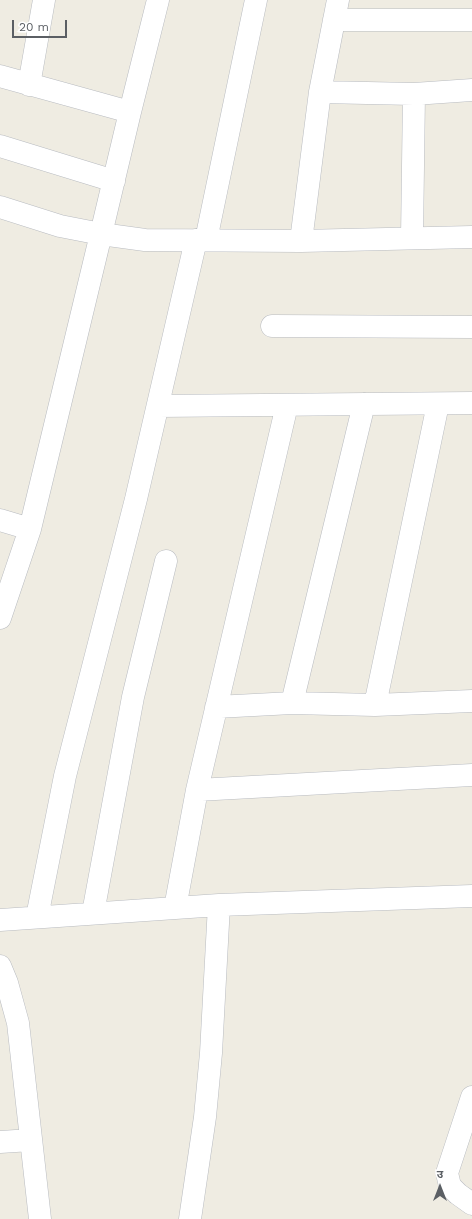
<!DOCTYPE html>
<meta charset="utf-8">
<style>
body{margin:0}
#map{position:relative;width:472px;height:1219px;overflow:hidden;background:#efece2;font-family:"Work Sans","Noto Sans Devanagari",sans-serif}
canvas{display:block}
.north{position:absolute;left:420px;top:1167px;width:40px;height:40px;-webkit-text-stroke:3px #fff;paint-order:stroke;rotate:0deg;font-size:11px;font-weight:700;line-height:16px;text-align:center;color:#5b5f64}
.north::after{content:'';display:block;margin:auto;width:14px;height:18px;background:#5b5f64;clip-path:polygon(50% 0,100% 100%,50% 72%,0 100%)}
.scale{position:absolute;left:12px;top:20px;width:55px;height:18px;box-sizing:border-box;border:2px solid #5b5f64;border-top:0;padding-left:5px;font-size:12px;line-height:14px;white-space:nowrap;color:#5b5f64;-webkit-text-stroke:3px #fff;paint-order:stroke}
</style>
<div id="map">
<canvas width="472" height="1219"></canvas>
<div class="north">उ</div>
<div class="scale">20 m</div>
</div>
<script>
const ctx = document.querySelector('canvas').getContext('2d');
ctx.lineJoin = 'round';
function toPath(rows) {
  const path = new Path2D();
  for (const r of rows) {
    path.moveTo(r[0], r[1]);
    for (let i = 2; i < r.length; i += 2) path.lineTo(r[i], r[i + 1]);
  }
  return path;
}
function strokePath(path, color, width, dash) {
  ctx.strokeStyle = color;
  ctx.lineWidth = width;
  ctx.lineCap = dash ? 'butt' : 'round';
  ctx.setLineDash(dash || []);
  ctx.stroke(path);
}
const minor = toPath([
 [334,20,472,20],
 [0,76,130,112],
 [29,85,44,0],
 [320,92,414,94,472,90],
 [0,146,114,181],
 [0,207,60,226,101,234,145,240,301,241,472,237],
 [412,238,414,94],
 [206,240,256,0],
 [301,241,320,92,338,0],
 [272,326,472,327],
 [158,406,472,403],
 [0,520,30,529],
 [0,618,30,529,101,234,130,112,158,0],
 [292,703,364,404],
 [375,705,438,404],
 [216,707,292,703,375,705,472,701],
 [197,790,472,775],
 [175,908,197,790,287,405],
 [93,913,133,697,166,561],
 [37,917,65,776,136,499,196,240],
 [0,920,219,905,472,896],
 [0,966,7,983,18,1023,40,1219],
 [472,1097,447,1173,450,1186,458,1194,472,1204],
 [0,1142,31,1140],
 [190,1219,205,1117,211,1053,219,905]
]);
strokePath(minor, '#b8bbc0', 23);
strokePath(minor, '#fff', 22);
</script>
